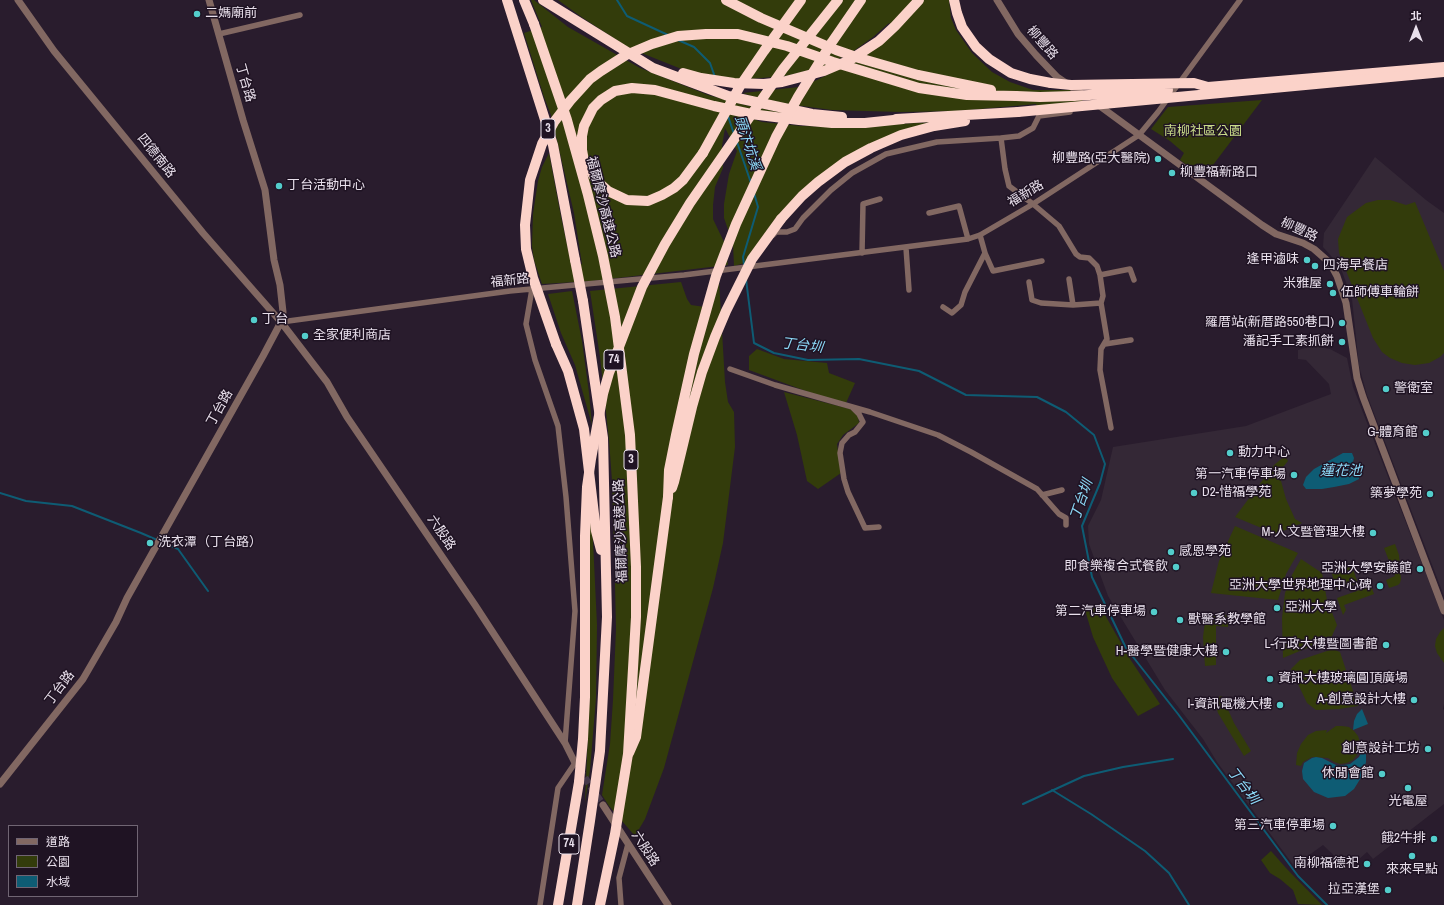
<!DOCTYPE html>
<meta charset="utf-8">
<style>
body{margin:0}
#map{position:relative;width:1444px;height:905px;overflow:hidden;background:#291c2d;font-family:"Archivo Narrow","Noto Sans TC",sans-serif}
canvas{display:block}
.legend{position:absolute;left:8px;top:825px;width:130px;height:72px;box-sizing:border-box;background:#1f1323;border:1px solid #706573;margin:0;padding:5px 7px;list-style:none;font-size:12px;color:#e9e0ec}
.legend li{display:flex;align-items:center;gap:8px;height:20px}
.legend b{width:20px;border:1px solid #706573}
.north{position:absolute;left:1396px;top:8px;width:40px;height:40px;-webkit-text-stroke:3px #1f1323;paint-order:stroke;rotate:0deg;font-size:11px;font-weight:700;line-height:16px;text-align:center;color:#e9e0ec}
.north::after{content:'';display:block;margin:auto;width:14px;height:18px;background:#e9e0ec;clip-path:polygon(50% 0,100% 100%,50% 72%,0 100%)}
</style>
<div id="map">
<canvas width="1444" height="905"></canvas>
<ul class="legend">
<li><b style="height:5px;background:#826862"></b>道路</li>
<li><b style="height:11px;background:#333c0b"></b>公園</li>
<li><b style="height:11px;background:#0e5c74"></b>水域</li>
</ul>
<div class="north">北</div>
</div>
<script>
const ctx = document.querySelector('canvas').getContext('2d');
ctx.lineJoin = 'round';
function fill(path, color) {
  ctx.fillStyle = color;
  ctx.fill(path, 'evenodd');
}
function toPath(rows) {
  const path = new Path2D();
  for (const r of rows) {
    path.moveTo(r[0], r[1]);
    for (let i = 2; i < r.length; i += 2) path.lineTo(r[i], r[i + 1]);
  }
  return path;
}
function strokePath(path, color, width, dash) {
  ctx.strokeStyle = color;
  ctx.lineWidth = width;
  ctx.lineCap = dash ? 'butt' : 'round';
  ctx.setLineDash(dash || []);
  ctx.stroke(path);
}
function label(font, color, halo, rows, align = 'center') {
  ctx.font = font + ' "Archivo Narrow","Noto Sans TC",sans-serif';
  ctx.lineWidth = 3;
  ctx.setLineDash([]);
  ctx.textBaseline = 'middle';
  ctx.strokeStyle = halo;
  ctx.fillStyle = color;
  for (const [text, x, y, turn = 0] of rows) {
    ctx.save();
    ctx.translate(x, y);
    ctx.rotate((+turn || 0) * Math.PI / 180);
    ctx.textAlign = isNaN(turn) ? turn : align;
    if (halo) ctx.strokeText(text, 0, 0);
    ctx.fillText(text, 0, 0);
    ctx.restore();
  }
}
const education = toPath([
 [1375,157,1426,200,1444,213,1444,596,1367,395,1359,366,1352,299,1340,266,1323,247,1324,233],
 [1309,347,1319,347,1330,349,1347,358,1353,387,1444,620,1444,704,1443,709,1444,710,1444,804,1373,859,1367,852,1348,869,1323,845,1294,866,1217,762,1203,739,1165,690,1108,596,1089,544,1088,526,1101,500,1113,447,1246,426,1331,394,1329,384,1306,360,1298,359,1298,350]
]);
const green = toPath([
 [531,0,534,0,568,27,640,68,708,95,745,105,795,115,745,116,762,122,801,126,839,127,935,122,884,139,775,219,756,246,748,262,734,266,733,244,724,218,724,204,729,174,737,151,725,128,722,146,723,168,715,187,713,205,713,219,725,244,728,265,592,281,542,284,534,260,532,246,533,214,538,181,542,167,549,153,561,217,572,267,582,264,574,213,551,115,544,97,524,33,542,27],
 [558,0,949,0,951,18,956,30,972,53,992,72,1010,82,1033,90,1070,90,1090,107,1038,114,1036,104,958,111,901,112,832,110,787,104,754,97,743,93,799,87,817,80,835,71,897,30,889,23,873,37,855,50,826,66,786,76,748,79,729,79,689,72,629,48,583,18],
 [1262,100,1204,177,1180,160,1184,153,1170,141,1151,129,1168,107],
 [1378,200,1390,200,1406,205,1415,202,1444,271,1444,353,1440,357,1429,363,1415,365,1402,363,1390,358,1382,352,1373,338,1339,253,1338,239,1347,217,1366,203],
 [719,280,725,382,728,402,734,412,735,447,723,543,713,588,664,768,645,819,635,836,609,806,602,795,610,744,613,700,616,629,615,583,612,481,609,440,600,357,590,291,681,282,687,299,691,305,712,308],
 [572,291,582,341,589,393,592,425,575,365,561,333,548,294],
 [757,349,784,359,827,363,829,373,855,383,846,403,822,397,749,370,749,356],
 [784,392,850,409,858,416,859,423,843,435,837,444,841,473,818,489,807,481,797,435],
 [1285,456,1288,461,1283,467,1281,481,1286,499,1295,519,1302,523,1276,534,1235,517,1274,465],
 [590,514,593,541,597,625,596,698,590,770,585,803,590,684],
 [1235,526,1298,553,1286,574,1278,600,1211,593,1219,561],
 [1395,544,1399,555,1401,579,1400,583,1398,585,1389,588,1386,580,1395,576,1384,548],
 [1301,559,1322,573,1327,600,1337,625,1331,638,1283,658,1282,618,1285,593,1292,575],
 [1351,564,1358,583,1337,590,1331,571],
 [1371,586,1374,594,1344,605,1346,610,1343,615,1337,598],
 [1100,606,1130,659,1160,704,1138,716,1112,678,1093,637,1085,610],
 [1206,614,1228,615,1228,627,1216,626,1216,665,1205,666,1203,637],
 [1444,628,1444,663,1437,653,1435,646,1436,639,1440,632],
 [1333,649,1340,652,1358,706,1339,709,1316,710,1307,703,1291,669,1300,660],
 [1222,696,1234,723,1251,751,1244,756,1218,713,1214,698],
 [1336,726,1342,726,1349,727,1354,731,1358,736,1360,742,1360,749,1357,755,1353,760,1347,763,1340,764,1334,762,1328,758,1312,757,1303,762,1301,766,1296,765,1297,753,1301,744,1308,735,1316,731,1327,730,1326,733],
 [1271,851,1286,868,1322,905,1298,904,1293,890,1280,879,1270,873,1261,860]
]);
const water = toPath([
 [1343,453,1352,453,1354,458,1353,462,1355,466,1359,469,1359,479,1349,484,1334,487,1322,489,1306,489,1303,485,1306,477,1314,469],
 [1362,709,1368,724,1353,730,1354,721,1357,714],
 [1363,748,1366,755,1366,762,1362,776,1354,789,1345,796,1328,798,1314,792,1303,779,1302,771,1304,763,1312,758,1316,757,1322,758,1338,766,1350,764,1359,757]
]);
const stream = toPath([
 [617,0,627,16,668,35],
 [678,40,694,47,710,63,715,77],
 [728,116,734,134],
 [737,142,751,183],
 [744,264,743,257,758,207,754,193],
 [746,279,754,343,774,353,808,360,859,359,919,371,966,395,1037,397,1066,412,1094,435,1105,464,1100,483,1082,526,1092,577,1126,648,1178,714,1298,876,1327,905],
 [0,493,26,501,72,506,141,533,178,549,208,591],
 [1052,790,1091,814,1145,851,1169,873,1189,905],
 [1023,804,1084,776,1123,767,1173,759]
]);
const tertiaryTunnel = toPath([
 [579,769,603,805]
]);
const minor = toPath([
 [219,34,300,15],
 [1070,112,1039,116,1033,128,1019,136,1001,138,1005,169,1009,186,1033,204,1059,226,1076,254,1080,257,1089,258,1097,266,1100,275,1103,296,1101,303,1107,339,1101,349,1100,370,1111,428],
 [929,213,959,206,968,239],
 [773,235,776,232,787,232,795,229,803,218,831,190,852,173,886,154,937,142,1001,138],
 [980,235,985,253,993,271,1042,261],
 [906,248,909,290],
 [862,253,863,204,880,199],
 [1100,275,1130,269,1134,280],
 [1069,279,1073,305],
 [1029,282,1032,300,1041,303,1073,305,1101,303],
 [532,289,526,324,535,360,558,426,566,497,575,611,565,743],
 [943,307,952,313,961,305,965,292,985,253],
 [281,322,510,291,684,275,968,239,980,235,1033,204,1139,135,1158,112,1240,0],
 [1105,344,1131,340],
 [730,369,775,385,870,412,938,435,971,452,1037,489,1059,514,1066,518,1066,525],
 [853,408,859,414,863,422,855,432,849,435,842,443,840,453,844,479,848,492,865,528,879,527],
 [1042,495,1062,490],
 [540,905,558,788,575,763],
 [621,905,619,878,628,844]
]);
const tertiary = toPath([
 [18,0,54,51,203,233,281,322,327,382,347,417,475,605,565,743,575,763],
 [997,0,1018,34,1036,55,1057,77,1085,96],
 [1097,104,1262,225,1276,234,1303,243,1314,249,1330,263,1337,276,1346,303,1357,378,1363,397,1444,611],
 [0,784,83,679,116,622,127,598,263,356,281,322,283,312,280,285,274,260,265,190,243,120,209,0],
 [603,805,668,905]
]);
const motorway = toPath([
 [507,0,553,145,575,260],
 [524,0,534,24],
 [543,0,653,68,728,96,812,114,842,117],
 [954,0,957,13,962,27,976,47,989,59,1011,73,1030,79,1051,83],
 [683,73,701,78,734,83,764,84,782,82,824,71,850,60,879,41,895,26,919,0],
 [1208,87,1444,67],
 [1016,96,1040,97,1073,96],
 [896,119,1018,112],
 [703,153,683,180,674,188,662,195,648,201,627,200,608,191,597,181,584,161,582,150,582,136,584,126,593,108,601,100,615,91,632,88,655,90,714,106,751,114,799,120,832,123,865,123,903,119],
 [781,219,802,196,818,182,845,162,871,148,901,135,934,126,965,121],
 [556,344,568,371,584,429,596,531,601,550],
 [629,753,636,737,668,497],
 [558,905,579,782],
 [577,905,590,821,600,751,607,617,603,438,583,301]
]);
const motorwayBridge = toPath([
 [726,0,761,18,836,50,859,58,918,75,991,90],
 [534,24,567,120,588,195,603,256,615,317,630,435,636,567,636,617,628,754,615,834,600,905],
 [1051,83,1071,85,1194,83,1208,87],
 [1073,96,1168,90],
 [1018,112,1444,72],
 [703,153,740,86,764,51,801,0],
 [575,260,583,301],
 [556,344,533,278,526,249,525,225,530,180,542,144,554,122,570,101,590,79,601,71,626,55,652,44,678,36,706,34,738,34,787,46,833,62,919,88,967,95,1016,96],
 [672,488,674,482,692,407,702,372,715,337,726,311,752,259,781,219],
 [668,497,669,470,676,435,694,354,716,276,736,224,776,137,798,97,832,42,861,0],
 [579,782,583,739,585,697,585,536,587,487,591,459,603,394,609,373,642,287,665,244,690,203,783,69,838,0]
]);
const markers = [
 [197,14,4,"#53cdcb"],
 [1158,159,4,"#53cdcb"],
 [1172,173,4,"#53cdcb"],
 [279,186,4,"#53cdcb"],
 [1307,260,4,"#53cdcb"],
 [1315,266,4,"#53cdcb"],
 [1330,284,4,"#53cdcb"],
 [1333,293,4,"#53cdcb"],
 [254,320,4,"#53cdcb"],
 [1342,323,4,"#53cdcb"],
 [305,336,4,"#53cdcb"],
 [1342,342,4,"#53cdcb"],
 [1386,389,4,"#53cdcb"],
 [1426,433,4,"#53cdcb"],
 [1230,453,4,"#53cdcb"],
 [1294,475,4,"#53cdcb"],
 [1194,493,4,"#53cdcb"],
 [1430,494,4,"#53cdcb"],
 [1373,533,4,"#53cdcb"],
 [150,543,4,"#53cdcb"],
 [1171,552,4,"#53cdcb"],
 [1176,567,4,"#53cdcb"],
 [1420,569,4,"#53cdcb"],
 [1380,586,4,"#53cdcb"],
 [1277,608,4,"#53cdcb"],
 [1154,612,4,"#53cdcb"],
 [1180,620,4,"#53cdcb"],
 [1386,645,4,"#53cdcb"],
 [1226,652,4,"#53cdcb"],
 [1270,679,4,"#53cdcb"],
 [1414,700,4,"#53cdcb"],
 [1280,705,4,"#53cdcb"],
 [1428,749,4,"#53cdcb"],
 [1382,774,4,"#53cdcb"],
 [1408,788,4,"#53cdcb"],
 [1333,826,4,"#53cdcb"],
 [1434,839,4,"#53cdcb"],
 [1412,856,4,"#53cdcb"],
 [1367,864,4,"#53cdcb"],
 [1388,890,4,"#53cdcb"]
];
const shields = [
 [548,129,14],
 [614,360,20],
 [631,460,14],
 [569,844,20]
];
const shieldNames = [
 ["3",548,129],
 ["74",614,360],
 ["3",631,460],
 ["74",569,844]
];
const poiNames = [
 ["二媽廟前",205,14,"left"],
 ["柳豐路(亞大醫院)",1150,159],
 ["柳豐福新路口",1180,173,"left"],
 ["丁台活動中心",287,186,"left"],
 ["逢甲滷味",1299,260],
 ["四海早餐店",1323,266,"left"],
 ["米雅屋",1322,284],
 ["伍師傅車輪餅",1341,293,"left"],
 ["丁台",262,320,"left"],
 ["羅厝站(新厝路550巷口)",1334,323],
 ["全家便利商店",313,336,"left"],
 ["潘記手工素抓餅",1334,342],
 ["警衛室",1394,389,"left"],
 ["G-體育館",1418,433],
 ["動力中心",1238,453,"left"],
 ["第一汽車停車場",1286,475],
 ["D2-惜福學苑",1202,493,"left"],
 ["築夢學苑",1422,494],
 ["M-人文暨管理大樓",1365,533],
 ["洗衣潭（丁台路）",158,543,"left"],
 ["感恩學苑",1179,552,"left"],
 ["即食樂複合式餐飲",1168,567],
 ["亞洲大學安藤館",1412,569],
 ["亞洲大學世界地理中心碑",1372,586],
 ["亞洲大學",1285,608,"left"],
 ["第二汽車停車場",1146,612],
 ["獸醫系教學館",1188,620,"left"],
 ["L-行政大樓暨圖書館",1378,645],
 ["H-醫學暨健康大樓",1218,652],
 ["資訊大樓玻璃圓頂廣場",1278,679,"left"],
 ["A-創意設計大樓",1406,700],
 ["I-資訊電機大樓",1272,705],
 ["創意設計工坊",1420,749],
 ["休閒會館",1374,774],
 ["光電屋",1408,802,"center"],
 ["第三汽車停車場",1325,826],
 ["餓2牛排",1426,839],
 ["南柳福德祀",1359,864],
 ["來來早點",1412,870,"center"],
 ["拉亞漢堡",1380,890]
];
const streetNames = [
 ["柳豐路",1042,43,49],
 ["丁台路",245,83,74],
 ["四德南路",156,156,51],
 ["福新路",1026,194,-31],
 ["福爾摩沙高速公路",603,207,76],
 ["柳豐路",1299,230,25],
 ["福新路",510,281,-6],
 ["丁台路",220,408,-61],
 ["福爾摩沙高速公路",621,531,-92],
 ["六股路",441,533,56],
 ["丁台路",60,688,-53],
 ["六股路",645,849,57]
];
const parkNames = [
 ["南柳社區公園",1203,132]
];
const waterNames = [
 ["頭汴坑溪",747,143,72],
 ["丁台圳",802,346,7],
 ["蓮花池",1341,471],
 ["丁台圳",1082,500,-71],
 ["丁台圳",1243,786,53]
];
fill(education, '#342836');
fill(green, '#333c0b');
fill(water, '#0e5c74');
strokePath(stream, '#0e5c74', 2);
strokePath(tertiaryTunnel, '#46394a', 7, [7, 3.5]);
strokePath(minor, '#826862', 5.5);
strokePath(tertiary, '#826862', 7);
strokePath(motorway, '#fbd2c9', 10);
strokePath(motorwayBridge, '#fbd2c9', 10);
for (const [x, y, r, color] of markers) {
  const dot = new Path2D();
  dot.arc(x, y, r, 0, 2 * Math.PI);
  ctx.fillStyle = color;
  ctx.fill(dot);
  strokePath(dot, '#1f1323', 1.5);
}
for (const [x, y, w] of shields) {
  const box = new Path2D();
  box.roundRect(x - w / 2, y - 10, w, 20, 3);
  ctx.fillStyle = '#1f1323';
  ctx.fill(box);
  strokePath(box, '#e9e0ec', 1);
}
label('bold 12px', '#e9e0ec', null, shieldNames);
label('13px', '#e9e0ec', '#1f1323', poiNames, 'right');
label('13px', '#e9e0ec', '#1f1323', streetNames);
label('13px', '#c9dc89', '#1f1323', parkNames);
label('italic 14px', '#8cd9f7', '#1f1323', waterNames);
</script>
